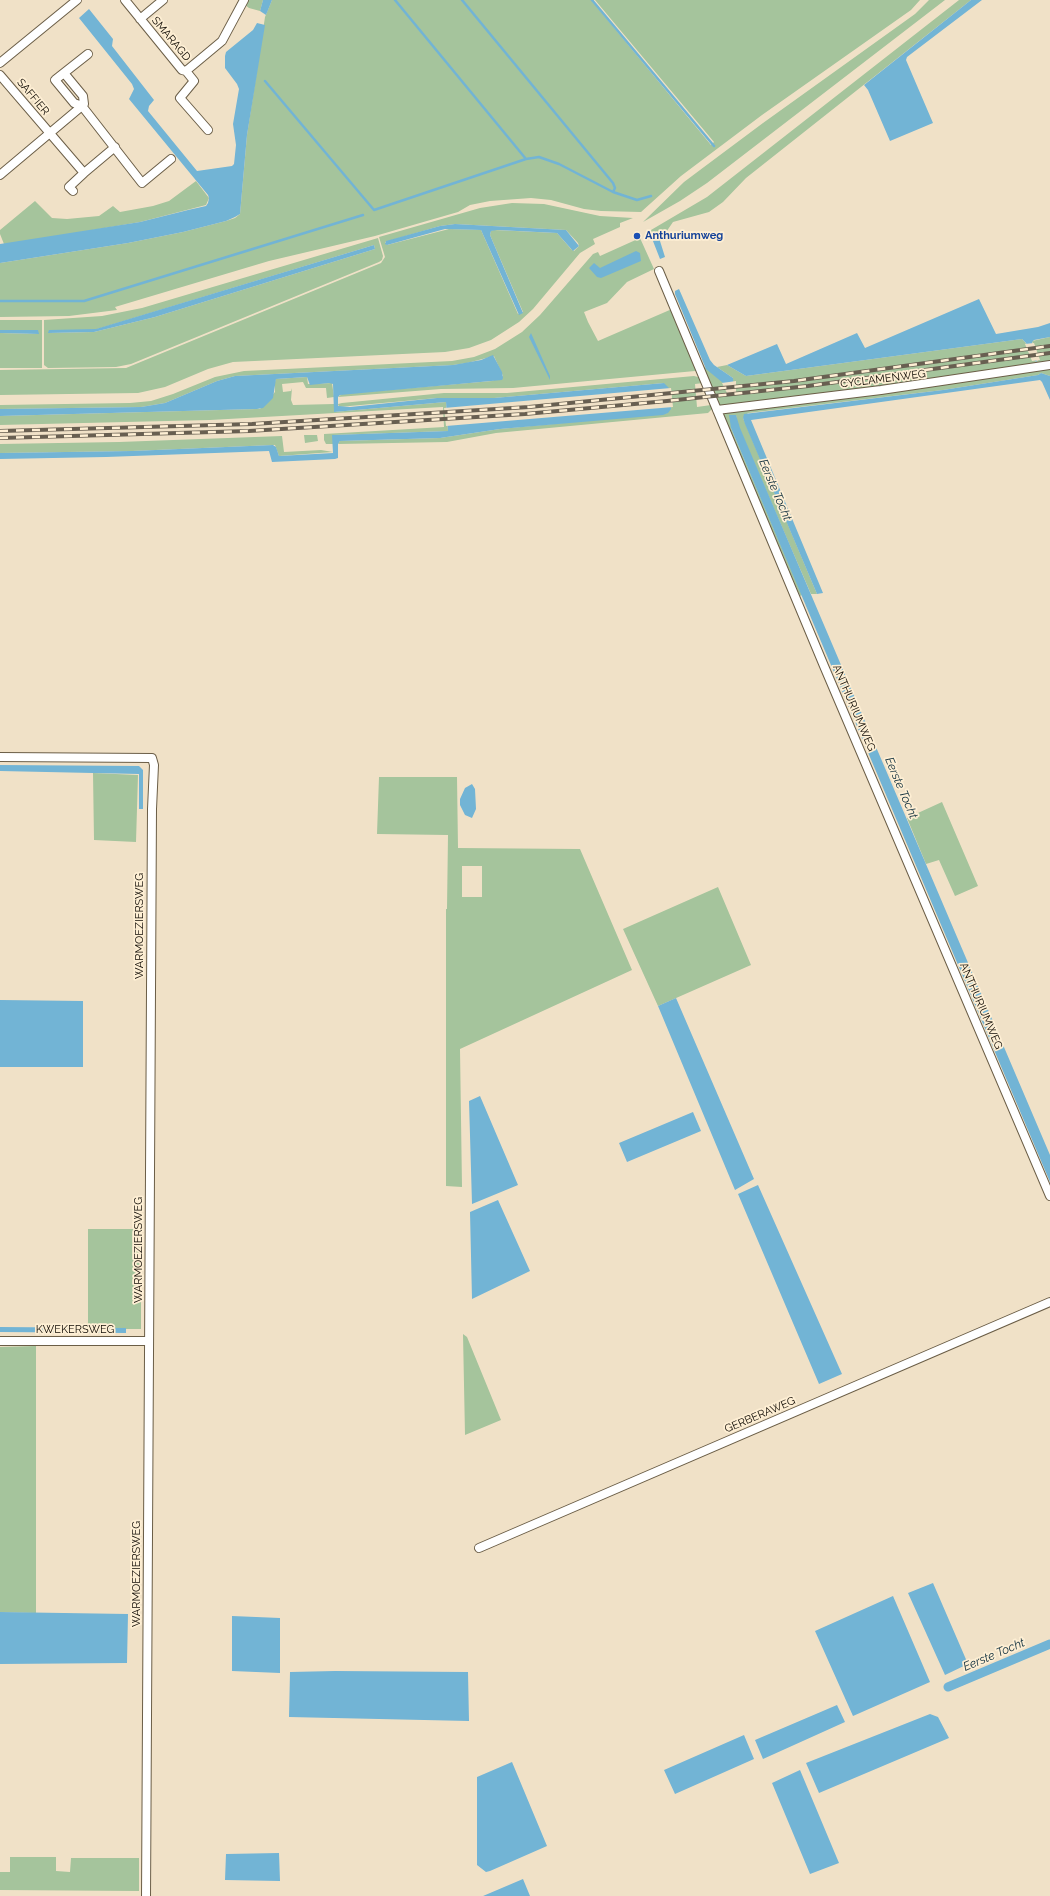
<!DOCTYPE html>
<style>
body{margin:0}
canvas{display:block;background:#f0e1c7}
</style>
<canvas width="1050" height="1896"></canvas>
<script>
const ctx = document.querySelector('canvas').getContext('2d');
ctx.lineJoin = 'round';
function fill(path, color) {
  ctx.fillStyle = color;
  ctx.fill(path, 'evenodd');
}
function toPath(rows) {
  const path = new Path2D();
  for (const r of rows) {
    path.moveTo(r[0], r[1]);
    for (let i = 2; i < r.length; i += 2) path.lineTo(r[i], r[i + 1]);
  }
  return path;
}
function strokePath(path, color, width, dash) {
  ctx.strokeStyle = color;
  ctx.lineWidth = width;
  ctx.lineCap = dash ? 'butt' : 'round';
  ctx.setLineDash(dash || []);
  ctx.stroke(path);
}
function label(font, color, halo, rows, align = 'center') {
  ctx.font = font + ' Raleway,sans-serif';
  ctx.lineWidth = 3.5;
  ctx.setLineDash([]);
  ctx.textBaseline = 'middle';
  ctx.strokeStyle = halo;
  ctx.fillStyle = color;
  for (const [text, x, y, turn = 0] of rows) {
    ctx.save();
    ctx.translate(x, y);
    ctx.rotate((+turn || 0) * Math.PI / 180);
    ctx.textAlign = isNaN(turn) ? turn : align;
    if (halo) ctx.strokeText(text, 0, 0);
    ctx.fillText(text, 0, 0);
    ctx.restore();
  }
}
const green = toPath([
 [248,0,263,0,260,11,249,8,245,5],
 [272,0,591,0,711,145,714,142,595,0,920,0,911,10,762,115,681,176,641,212,601,211,584,209,551,200,531,198,490,201,470,205,458,212,375,236,269,261,115,307,117,310,69,316,0,317,0,263,128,243,183,232,226,221,235,218,240,214,247,135,259,57,265,17],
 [929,0,945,0,707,183,680,201,643,222,684,182,700,170,763,123,915,14],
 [959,0,971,0,746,178,723,202,709,212,673,222,660,241,651,236,651,230,707,197],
 [196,181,209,198,206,205,140,222,34,240,4,244,0,234,0,230,35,201,52,218,67,219,99,216,113,206,120,212,153,206,169,201],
 [512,203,544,204,600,216,633,218,620,223,620,227,593,239,595,244,580,253,533,309,519,322,491,340,469,348,445,352,233,362,208,369,165,387,138,393,0,395,0,370,126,368,381,263,385,257,379,237,480,208],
 [455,224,566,230,578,243,579,246,574,251,571,249,557,233,494,230,491,231,490,235,523,312,518,314,481,230,449,229,387,245,385,242,440,226],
 [378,238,383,256,382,260,379,262,131,364,116,367,48,368,44,365,44,320,102,316,142,308],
 [374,245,375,249,155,317,94,332,49,333,49,330,94,330],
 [640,238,654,269,627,282,607,303,584,312,588,322,598,341,672,309,697,370,695,371,513,388,441,389,338,397,342,394,492,381,503,376,494,356,467,363,453,365,235,376,217,381,165,403,141,407,0,409,0,405,130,403,151,401,173,394,215,377,244,371,452,361,474,357,495,349,522,332,540,315,593,254,598,252,600,256],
 [0,320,42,320,42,368,0,368,0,333,38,334,38,330,0,330],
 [1050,337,1050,376,1041,373,1038,375,943,390,748,413,743,418,817,594,811,594,737,423,736,415,731,428,802,595,800,596,702,365,724,382,726,385,733,378,717,367,727,365,746,376,1022,339,1025,342,1036,362,1038,360,1032,341],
 [694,376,698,377,703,383,695,384,697,407,711,405,712,409,708,413,496,433,447,442,338,444,340,441,440,438,500,429,668,413,664,383,494,398,437,398,339,407,338,404,342,403,444,393,507,393],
 [307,377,308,384,332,383,334,397,327,398,326,388,306,388,303,382,282,384,283,392,291,391,292,388,291,400,293,405,334,404,334,412,446,402,448,431,333,435,333,444,326,444,324,440,324,434,444,427,443,407,210,420,0,425,0,416,257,409,260,409,275,392,275,382,276,379],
 [304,435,317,435,318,441,305,443],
 [282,436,284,452,321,450,333,452,279,456,275,445,273,445,132,451,0,453,0,444,119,442],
 [93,773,138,775,136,842,94,840],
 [379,777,457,777,458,848,580,849,632,970,460,1049,462,1187,446,1186,446,909,447,909,448,835,377,834],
 [462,866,482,866,482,897,462,897],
 [942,802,978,886,955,896,939,860,926,864,907,818],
 [718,887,751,965,658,1006,623,929],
 [88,1229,141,1229,141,1329,88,1329],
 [463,1334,467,1337,501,1420,465,1435],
 [36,1346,36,1613,0,1612,0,1347],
 [10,1857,56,1857,56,1871,70,1872,71,1858,139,1858,139,1891,0,1890,0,1872,10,1872]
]);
const water = toPath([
 [263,0,272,0,266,15,260,11],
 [971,0,982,0,907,57,906,60,933,123,890,141,868,90,864,85],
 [89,9,113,39,112,46,154,100,149,106,148,111,197,171,232,166,234,164,236,145,233,124,239,89,237,84,225,68,225,56,226,52,253,30,257,23,265,25,247,135,240,214,235,217,226,221,183,232,128,243,0,263,0,244,140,222,188,210,206,206,208,203,209,198,208,195,129,99,134,89,132,84,79,18],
 [455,224,566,230,579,246,573,251,557,233,497,230,491,231,490,235,523,313,519,315,481,230,445,229,387,245,385,244,386,241,440,226],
 [651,236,660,241,665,257,660,259],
 [374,245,375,249,155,317,94,332,48,333,49,330,96,329],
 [636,251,640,253,641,261,601,278,597,277,589,268,594,263,600,268],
 [679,289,710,360,714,365,733,378,734,392,706,369,675,294,675,291],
 [979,299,996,334,1038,327,1050,323,1050,337,1034,340,1032,342,1037,362,1035,361,1026,343,1022,339,746,376,727,365,777,344,786,364,857,333,865,348],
 [0,330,38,330,39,334,0,333],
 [531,333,550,376,550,380,529,337],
 [493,355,502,372,503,378,502,380,340,395,338,397,338,406,350,407,437,398,494,398,664,383,669,388,671,409,668,413,663,415,500,429,440,438,340,441,338,444,338,458,335,459,272,462,269,451,106,457,0,459,0,453,132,451,273,445,276,447,279,456,333,453,332,435,448,431,446,402,334,412,333,384,329,383,310,385,307,377,276,379,273,398,263,408,257,409,0,416,0,409,141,407,165,403,217,381,235,376,453,365,481,360],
 [1041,373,1050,376,1050,400,1042,382,1040,380,751,420,823,593,817,594,745,424,743,418,744,414,943,390,1038,375],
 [729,415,736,415,740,428,1050,1155,1050,1182,814,625,731,428],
 [0,765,139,766,143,770,143,809,139,809,139,774,0,771],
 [472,784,475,789,476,809,472,818,465,815,460,805,460,799,465,788],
 [676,998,754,1179,735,1190,658,1006],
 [0,1000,83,1001,83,1067,0,1067],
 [480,1096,518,1185,472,1204,469,1101],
 [693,1112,701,1131,627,1162,619,1143],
 [758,1185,842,1374,819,1384,738,1194],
 [498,1200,530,1271,472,1299,470,1212],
 [0,1327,126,1328,126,1333,0,1332],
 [933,1583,968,1664,945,1675,908,1593],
 [893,1596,930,1682,853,1716,815,1631],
 [0,1612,128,1614,127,1663,0,1664],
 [232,1616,280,1618,280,1673,232,1671],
 [335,1671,468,1672,469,1721,289,1717,290,1672],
 [837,1705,845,1722,763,1759,755,1740],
 [930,1714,938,1717,949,1738,819,1793,806,1763],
 [744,1735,754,1759,675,1794,664,1770],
 [512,1762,547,1846,490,1871,486,1872,477,1865,477,1777],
 [800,1770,839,1863,810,1874,772,1783],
 [279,1853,280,1881,225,1880,226,1854],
 [523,1879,530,1896,483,1896]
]);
const pier = toPath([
 [1034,343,1040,360,1032,361,1025,344],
 [736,381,736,394,728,395,722,383],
 [671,388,673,407,446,426,444,408]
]);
const stream = toPath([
 [395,0,526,159],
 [462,0,613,183,615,188,613,192],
 [592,0,714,146],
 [265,81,374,210,526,159,539,157,559,164,613,192,637,200,651,196],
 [0,301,84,301,363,215]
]);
const canal = toPath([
 [948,1687,1050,1644]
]);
const street = toPath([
 [125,0,182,70,186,71,222,41,244,0],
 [140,19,163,0],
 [0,63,77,0],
 [186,71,194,81,180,98,208,130],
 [64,73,83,96,84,104,82,106,74,103,55,80,88,54],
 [0,75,84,173,69,187,73,191],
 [84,173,115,147],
 [0,175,82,106,142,183,171,159],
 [659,271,824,666,1050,1196],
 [717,410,881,390,1050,365],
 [0,757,152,758,154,765,152,809,146,1896],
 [0,1341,149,1341],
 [479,1548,1050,1302]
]);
const rail = toPath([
 [0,431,252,424,529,407,794,381,1050,346],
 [0,438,249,431,525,414,667,401,808,386,1050,353]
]);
const markers = [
 [637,236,4,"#1a4fb4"]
];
const streetNames = [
 ["SMARAGD",171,39,50],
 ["SAFFIER",33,97,50],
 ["CYCLAMENWEG",883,379,-7],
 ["ANTHURIUMWEG",854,708,67],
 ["WARMOEZIERSWEG",140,926,-90],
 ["ANTHURIUMWEG",981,1006,67],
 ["WARMOEZIERSWEG",139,1250,-90],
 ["KWEKERSWEG",75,1330],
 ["GERBERAWEG",760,1415,-23],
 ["WARMOEZIERSWEG",137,1574,-90]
];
const transitNames = [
 ["Anthuriumweg",645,236]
];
const waterNames = [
 ["Eerste Tocht",775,490,67],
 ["Eerste Tocht",901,788,67],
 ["Eerste Tocht",994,1655,-23]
];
fill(green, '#a5c49c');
fill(water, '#72b4d5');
fill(pier, '#f0e1c7');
strokePath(stream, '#72b4d5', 2.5);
strokePath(canal, '#72b4d5', 9);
strokePath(street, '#6b5e47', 10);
strokePath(street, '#fff', 8);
strokePath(rail, '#685f51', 4);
strokePath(rail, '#feefd4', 2.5, [8]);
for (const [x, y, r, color] of markers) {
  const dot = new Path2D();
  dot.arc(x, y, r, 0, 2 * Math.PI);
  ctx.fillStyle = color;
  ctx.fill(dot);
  strokePath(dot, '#feefd4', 1.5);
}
label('11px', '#0f0a03', '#feefd4', streetNames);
label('bold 11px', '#164399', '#feefd4', transitNames, 'left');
label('italic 12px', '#102f3d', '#feefd4', waterNames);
</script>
